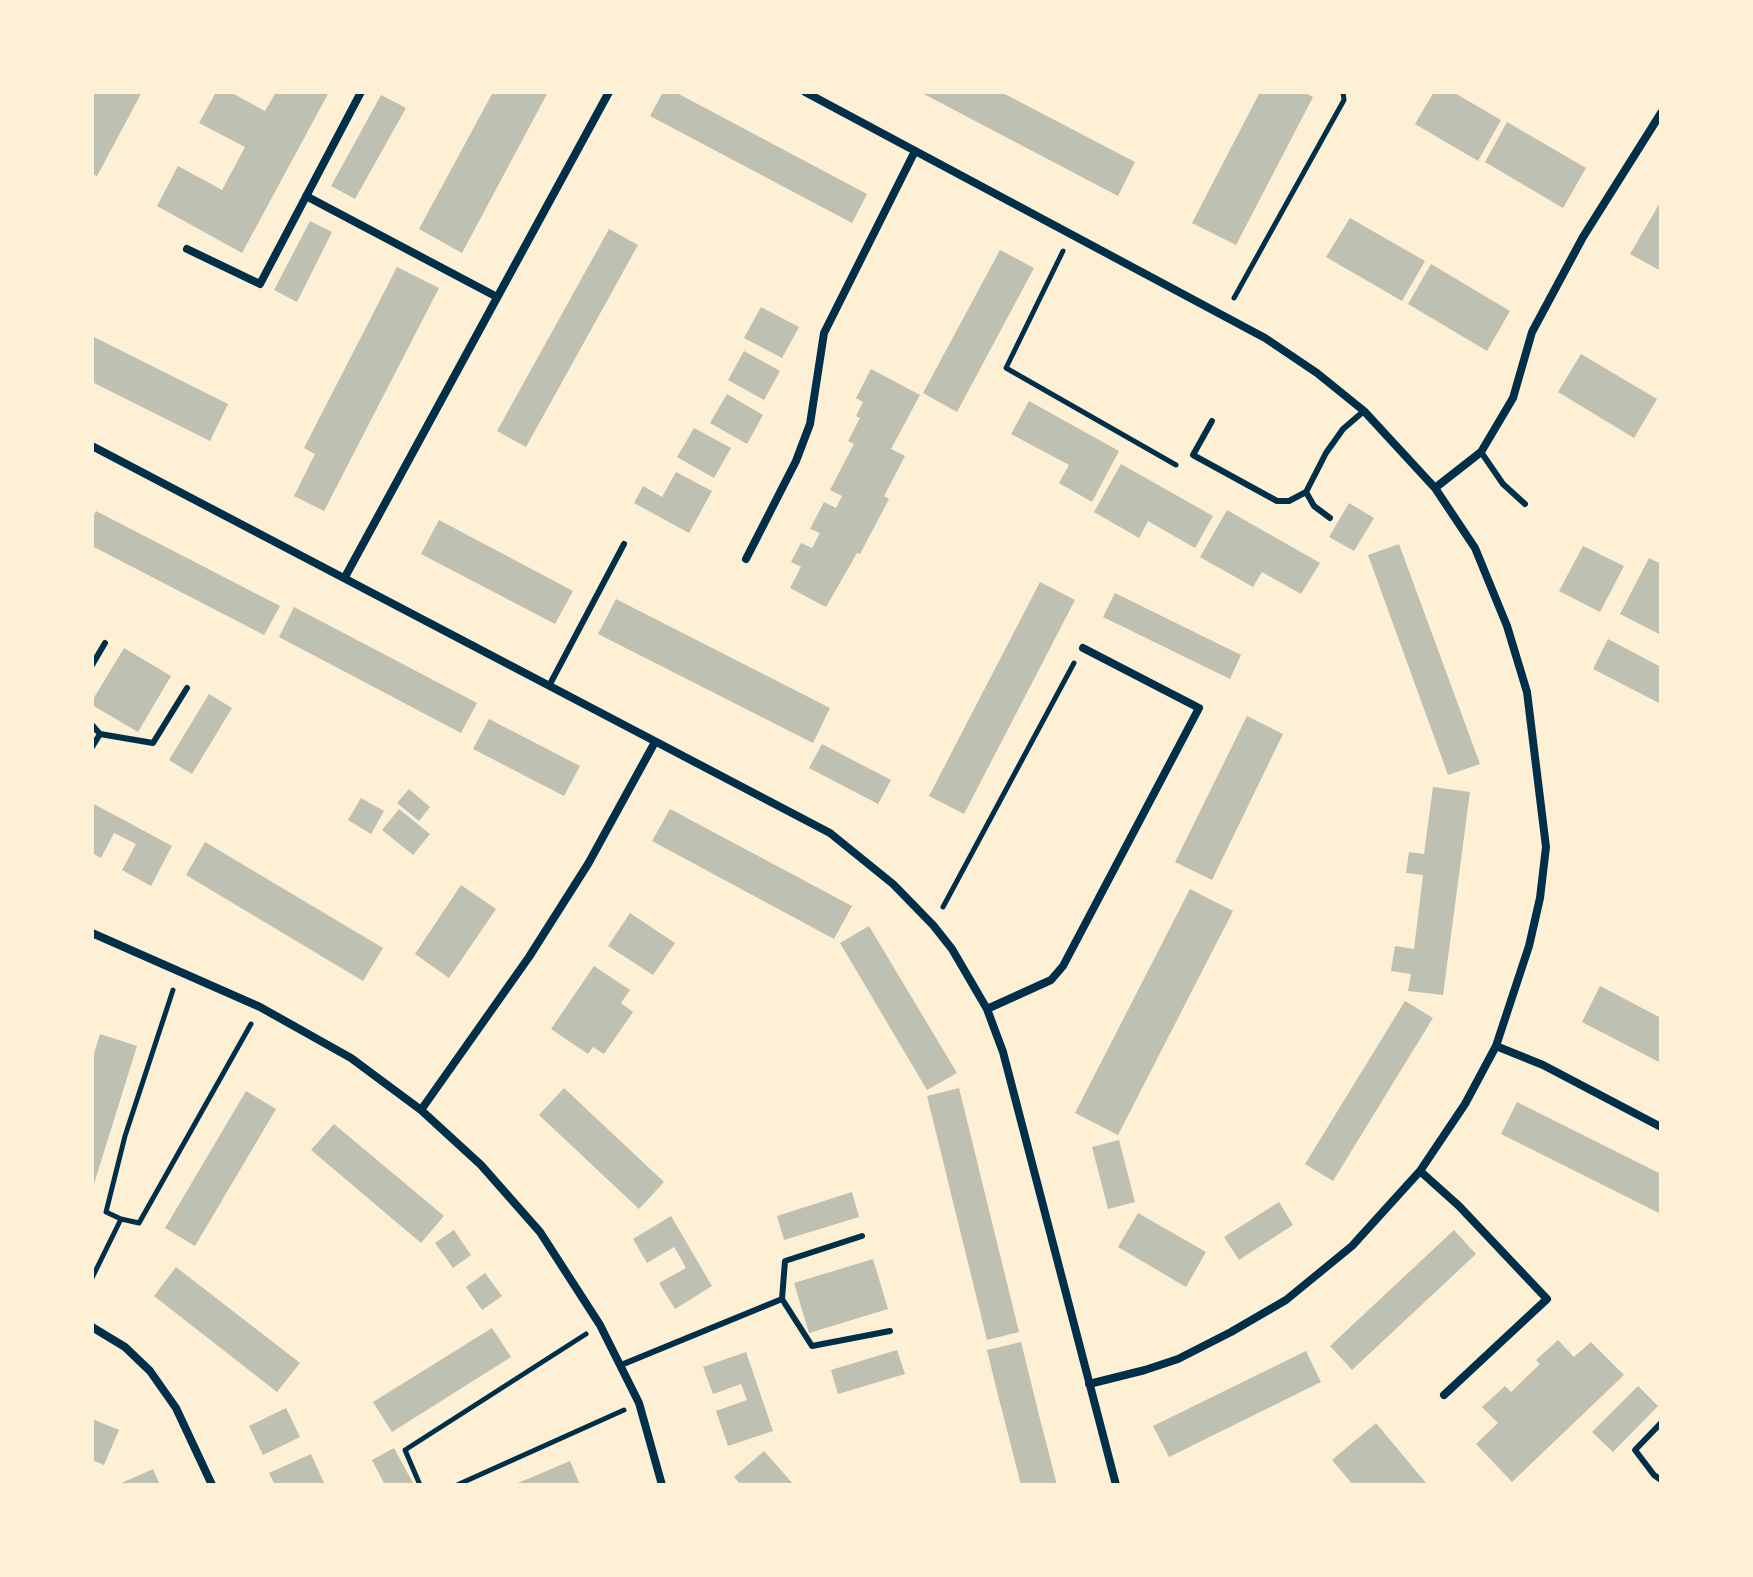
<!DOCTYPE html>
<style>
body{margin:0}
#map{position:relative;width:1753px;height:1577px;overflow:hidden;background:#fdf0d5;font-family:Figtree,sans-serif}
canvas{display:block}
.frame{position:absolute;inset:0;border:94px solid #fdf0d5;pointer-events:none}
</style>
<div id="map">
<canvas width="1753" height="1577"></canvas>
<div class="frame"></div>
</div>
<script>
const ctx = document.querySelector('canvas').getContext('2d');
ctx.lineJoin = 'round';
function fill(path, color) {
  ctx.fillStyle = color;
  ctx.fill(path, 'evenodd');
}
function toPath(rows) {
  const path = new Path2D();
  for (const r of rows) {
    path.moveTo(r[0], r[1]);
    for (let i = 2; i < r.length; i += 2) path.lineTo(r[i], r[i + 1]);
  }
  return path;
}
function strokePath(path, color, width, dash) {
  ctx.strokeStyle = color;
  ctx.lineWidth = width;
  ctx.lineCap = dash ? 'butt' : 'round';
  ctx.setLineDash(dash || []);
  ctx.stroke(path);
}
const building = toPath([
 [92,92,142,92,97,176,92,174],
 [216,92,230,92,265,111,276,92,329,92,242,253,157,206,178,166,222,190,245,147,199,123],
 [493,92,548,92,462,253,419,229],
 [663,92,675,92,867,194,852,223,650,116],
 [920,92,1001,92,1135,162,1118,196],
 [1260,92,1303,92,1313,97,1236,245,1192,223],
 [1434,92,1453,92,1501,120,1478,161,1415,124],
 [381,95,406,108,355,199,331,186],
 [1507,122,1586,168,1563,208,1485,162],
 [1661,201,1661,271,1630,254],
 [1350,218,1425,261,1402,301,1326,257],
 [310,221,332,232,297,302,274,290],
 [609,229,638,245,526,447,497,431],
 [1000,250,1034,268,957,412,923,393],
 [1431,264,1510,311,1487,351,1408,304],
 [397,267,439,288,324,511,294,496,315,454,304,448],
 [761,307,799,327,782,358,744,338],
 [94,337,228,404,210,441,92,382],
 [744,351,780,371,764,400,728,380],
 [1581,354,1657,399,1634,438,1558,392],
 [871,369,920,395,891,449,905,456,884,496,889,499,860,554,857,553,826,607,790,588,801,567,791,562,801,543,812,548,820,533,810,529,824,502,836,508,842,496,830,490,854,444,848,441,860,418,856,416,863,402,856,398],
 [727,394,763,415,747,444,710,423],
 [1029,401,1119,451,1092,502,1059,483,1069,465,1011,434],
 [694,428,731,448,714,478,677,457],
 [1121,464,1213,516,1195,548,1148,521,1139,538,1094,512],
 [676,472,712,491,689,533,634,503,643,486,662,497],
 [1349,503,1374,518,1354,551,1329,537],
 [1227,510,1320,563,1301,594,1262,572,1253,587,1200,557],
 [96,511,280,606,264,635,92,546,92,518],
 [439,520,573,591,555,624,421,554],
 [1399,544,1480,764,1448,775,1368,555],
 [1583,546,1624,566,1600,612,1559,591],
 [1649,558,1661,564,1661,635,1620,614],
 [1040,582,1075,600,964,814,929,796],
 [1115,593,1241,655,1230,679,1103,617],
 [616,599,830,708,813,743,598,634],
 [294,607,477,703,461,733,279,637],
 [1608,639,1661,667,1661,704,1593,669],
 [124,648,171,676,138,732,92,705,92,701],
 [209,694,232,708,192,774,169,760],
 [1247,716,1283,734,1212,880,1175,862],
 [489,719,580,766,564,796,473,749],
 [822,744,891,780,878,804,809,768],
 [1433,787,1470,792,1443,995,1408,991,1411,974,1391,971,1395,946,1414,949,1423,875,1406,873,1409,852,1424,854],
 [409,789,430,807,419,821,397,803],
 [361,798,384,811,371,834,348,820],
 [92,803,172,846,151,886,122,870,136,844,114,833,101,858,92,853],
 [399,809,430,834,413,855,382,830],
 [670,809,852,906,834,939,652,841],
 [205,842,383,948,363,981,186,875],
 [461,885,496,909,449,978,415,954],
 [1190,889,1233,911,1118,1135,1075,1113],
 [630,913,675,943,653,975,608,946],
 [869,926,957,1073,927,1090,840,943],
 [594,966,630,990,621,1003,633,1012,604,1054,593,1047,588,1054,551,1029],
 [1600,986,1661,1018,1661,1063,1582,1022],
 [1405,1001,1433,1018,1333,1181,1305,1164],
 [100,1034,137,1046,93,1187,92,1060],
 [564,1088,664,1182,639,1209,539,1115],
 [959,1088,1019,1332,987,1340,927,1096],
 [246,1091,276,1109,195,1246,165,1228],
 [1517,1102,1661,1174,1661,1214,1501,1134],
 [334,1124,444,1216,421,1243,311,1150],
 [1119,1140,1135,1202,1108,1209,1092,1147],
 [852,1192,859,1217,784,1240,777,1216],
 [1279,1202,1293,1225,1239,1260,1224,1237],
 [1138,1213,1206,1252,1186,1287,1118,1247],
 [671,1216,712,1286,675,1309,659,1283,686,1268,680,1257,674,1247,647,1263,633,1239],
 [454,1230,471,1255,453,1268,435,1243],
 [1454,1230,1476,1254,1352,1370,1330,1346],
 [873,1259,888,1309,809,1333,794,1283],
 [176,1267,300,1363,277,1392,154,1296],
 [485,1273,502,1296,482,1310,466,1287],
 [492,1328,511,1357,392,1432,373,1402],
 [1558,1340,1574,1357,1591,1342,1624,1375,1512,1482,1476,1444,1498,1423,1482,1407,1505,1386,1511,1392,1540,1364,1536,1360],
 [1021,1342,1041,1423,1057,1485,1021,1485,997,1391,987,1350],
 [897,1350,905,1374,838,1394,831,1370],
 [1306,1351,1321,1382,1169,1457,1153,1426],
 [746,1352,773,1431,728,1446,716,1411,747,1400,741,1384,713,1394,703,1367],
 [1638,1386,1658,1406,1613,1452,1592,1432],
 [286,1408,300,1437,263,1455,249,1426],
 [92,1419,119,1430,104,1465,92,1460],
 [1376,1423,1426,1483,1423,1485,1353,1485,1332,1460],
 [394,1448,414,1485,385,1485,372,1460],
 [764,1451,787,1477,794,1485,741,1485,734,1477],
 [311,1454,325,1485,275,1485,269,1473],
 [570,1461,580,1485,513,1485,537,1475],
 [153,1469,160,1485,117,1485]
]);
const path = toPath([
 [1063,251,1006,368,1176,465],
 [1234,298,1344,100,1343,92],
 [943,907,1074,663],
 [121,1219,139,1223,251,1024],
 [92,1278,121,1219,106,1212,125,1136,173,990],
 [420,1485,405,1450,586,1334],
 [457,1485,624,1410]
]);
const service = toPath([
 [1212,421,1193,455,1277,501,1289,501,1306,492,1326,453,1343,429,1364,411],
 [1481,452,1503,484,1525,504],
 [1306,492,1314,506,1330,518],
 [92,665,105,643],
 [549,686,624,544],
 [92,725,100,734,153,743,187,688],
 [92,747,100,734],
 [782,1299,812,1346,890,1331],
 [621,1365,782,1299,785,1261,862,1236],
 [1661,1423,1635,1450,1654,1475,1661,1480]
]);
const minor = toPath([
 [805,92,1265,338,1317,373,1364,411,1435,488,1475,548,1507,626,1527,692,1546,847,1540,898,1529,946,1496,1046,1465,1104,1420,1171,1352,1246,1286,1300,1231,1332,1178,1359,1145,1370,1089,1384],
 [306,196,497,297],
 [187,249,260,284,361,92],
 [92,446,830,833,893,884,933,925,952,949,987,1009,1003,1052,1116,1485],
 [1435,488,1481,452,1513,398,1532,332,1583,237,1661,113],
 [746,559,796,461,810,424,824,333,915,151],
 [345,577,609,92],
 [92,933,260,1007,351,1058,421,1110,481,1165,540,1232,600,1325,639,1403,662,1485],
 [987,1009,1051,980,1063,966,1199,708,1083,648],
 [1496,1046,1543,1065,1661,1127],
 [421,1110,529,957,588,864,655,742],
 [1420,1171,1459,1206,1547,1299,1444,1395],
 [92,1327,125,1347,150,1371,176,1408,212,1485]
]);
fill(building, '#bec0b2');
strokePath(path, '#003049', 5);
strokePath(service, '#003049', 6);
strokePath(minor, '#003049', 8);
</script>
